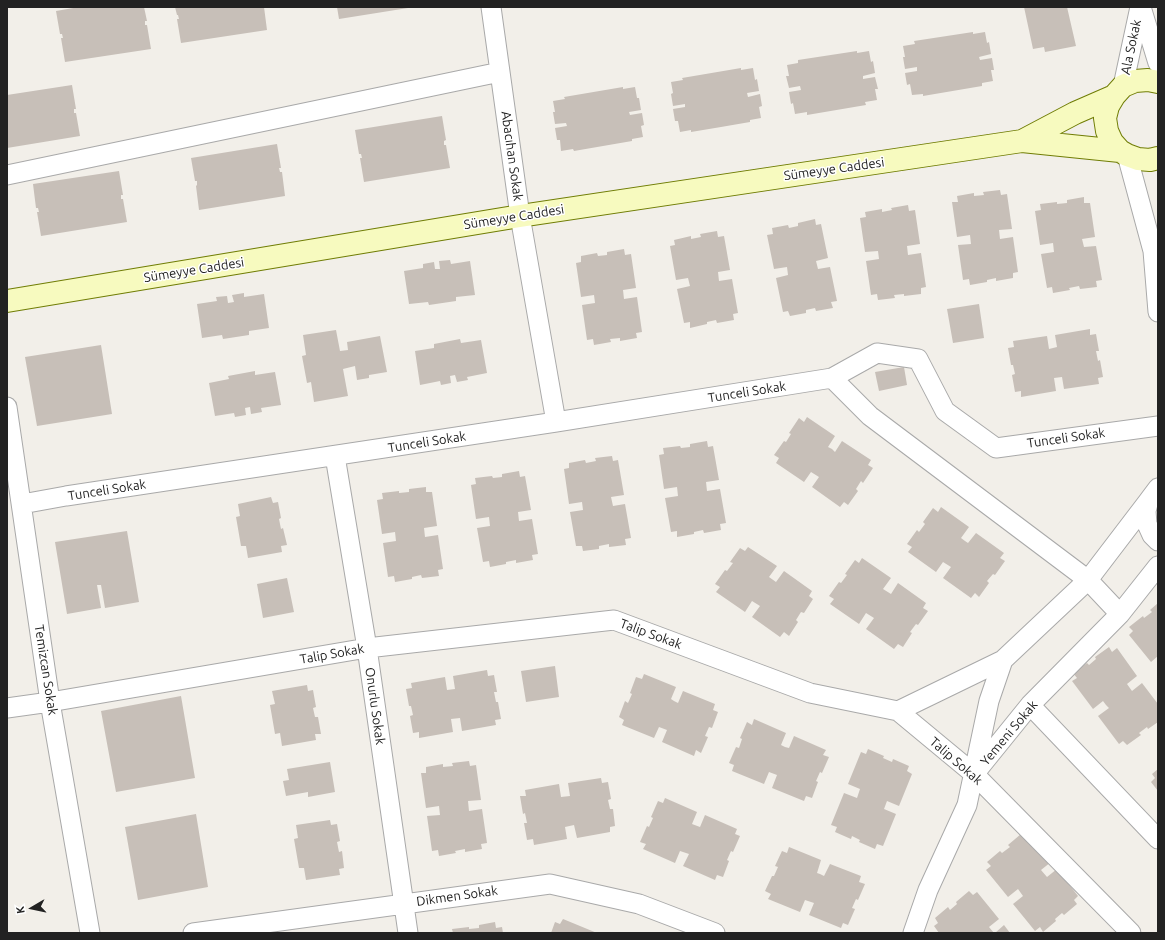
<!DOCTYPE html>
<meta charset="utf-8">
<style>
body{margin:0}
#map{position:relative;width:1165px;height:940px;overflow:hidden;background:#f2efe9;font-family:Ubuntu,sans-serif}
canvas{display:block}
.frame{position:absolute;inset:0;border:8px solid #222;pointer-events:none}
.north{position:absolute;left:12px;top:888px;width:40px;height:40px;-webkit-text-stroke:3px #fff;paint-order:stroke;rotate:261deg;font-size:11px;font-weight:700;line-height:16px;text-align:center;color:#222}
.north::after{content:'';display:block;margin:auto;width:14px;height:18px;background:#222;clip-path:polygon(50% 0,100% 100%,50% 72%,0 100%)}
</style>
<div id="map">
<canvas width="1165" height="940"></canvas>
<div class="frame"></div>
<div class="north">K</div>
</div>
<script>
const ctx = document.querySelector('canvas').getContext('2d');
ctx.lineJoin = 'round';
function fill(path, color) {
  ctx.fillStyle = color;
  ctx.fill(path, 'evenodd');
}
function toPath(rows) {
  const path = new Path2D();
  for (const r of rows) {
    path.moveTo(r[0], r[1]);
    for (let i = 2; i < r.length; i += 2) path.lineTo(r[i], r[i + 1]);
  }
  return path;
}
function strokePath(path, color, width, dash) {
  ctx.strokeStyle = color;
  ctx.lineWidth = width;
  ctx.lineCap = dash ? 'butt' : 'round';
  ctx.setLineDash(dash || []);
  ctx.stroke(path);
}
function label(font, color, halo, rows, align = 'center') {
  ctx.font = font + ' Ubuntu,sans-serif';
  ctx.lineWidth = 3;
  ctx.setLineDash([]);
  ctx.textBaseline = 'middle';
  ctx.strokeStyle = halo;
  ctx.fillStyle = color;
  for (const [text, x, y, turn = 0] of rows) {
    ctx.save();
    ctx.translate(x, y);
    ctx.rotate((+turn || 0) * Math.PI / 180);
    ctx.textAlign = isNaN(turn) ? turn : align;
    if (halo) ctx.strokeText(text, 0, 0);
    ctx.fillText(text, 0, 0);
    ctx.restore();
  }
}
const building = toPath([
 [79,7,144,7,147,21,145,21,145,25,147,25,151,49,65,62,61,38,63,38,62,34,60,34,56,11],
 [175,7,264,7,267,30,181,43,177,19,179,19,178,15,177,15],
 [337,7,408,7,408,8,339,19],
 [1024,7,1067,7,1076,46,1045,52,1044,47,1033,49],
 [973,32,973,34,985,32,987,43,989,42,991,54,979,57,980,60,992,58,994,70,991,70,993,81,982,83,982,86,923,96,923,94,912,95,910,84,907,85,905,73,917,71,917,67,905,69,903,57,905,57,903,46,915,44,914,41],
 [857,51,857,53,869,51,871,62,873,61,875,73,863,76,863,79,875,77,878,89,875,89,877,100,865,102,866,105,807,115,807,112,795,114,793,103,791,104,789,92,801,90,800,86,789,88,786,76,789,76,787,65,798,63,798,60],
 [741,68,741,70,753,68,755,80,757,79,759,91,747,93,748,97,760,94,762,106,759,107,761,118,750,120,750,122,721,127,691,132,691,130,680,132,678,121,675,121,673,109,685,107,685,104,673,106,671,94,673,93,671,82,683,80,682,78],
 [72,85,76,109,74,109,74,113,76,113,80,136,7,148,7,95],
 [623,87,623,89,635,87,637,98,639,98,641,110,629,112,630,115,642,113,644,125,641,126,643,137,632,139,632,141,574,151,573,149,561,151,560,140,557,140,555,128,567,126,566,123,555,124,553,112,555,112,553,101,565,99,564,97],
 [442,116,446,140,444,141,444,145,446,145,450,168,364,182,360,158,362,158,361,154,359,154,355,130],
 [277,144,281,168,279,168,280,172,282,172,285,196,199,210,196,186,197,185,197,181,195,181,191,158],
 [119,171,123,195,121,195,121,199,123,199,127,222,41,236,37,212,39,212,38,208,36,208,33,184],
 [1000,190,1001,195,1007,194,1012,229,999,230,1000,239,1013,237,1018,272,1013,273,1013,278,996,281,996,278,987,280,987,282,970,285,969,279,963,280,958,245,971,244,970,235,957,237,952,202,958,202,957,196,974,193,974,196,984,195,983,192],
 [1084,197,1084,203,1090,203,1095,237,1082,239,1084,247,1096,246,1102,280,1096,281,1097,287,1080,289,1079,286,1069,288,1070,290,1053,293,1052,287,1047,288,1041,254,1054,252,1053,243,1040,245,1035,211,1041,210,1040,204,1057,202,1057,204,1067,203,1067,200],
 [908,205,909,211,915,210,920,244,907,246,908,255,921,253,926,287,921,288,921,294,904,296,904,294,894,295,895,298,878,300,877,294,871,295,866,261,879,259,878,251,865,252,860,218,866,217,865,212,882,209,882,212,892,210,891,208],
 [815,219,816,225,821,224,828,258,816,261,818,269,830,267,837,301,831,302,833,308,816,311,815,308,806,310,806,313,790,316,788,311,783,312,776,278,788,275,787,267,774,269,767,235,773,234,772,228,788,225,789,228,798,226,798,223],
 [717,231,718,237,724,236,730,270,718,272,719,281,732,279,738,313,733,314,734,320,717,323,716,320,707,322,707,324,690,328,690,322,684,323,677,289,690,286,688,278,676,280,670,246,675,245,674,240,691,236,691,239,701,237,700,234],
 [624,249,625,255,631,254,636,288,623,290,624,299,637,297,642,332,636,333,637,338,620,341,620,338,610,339,611,342,594,345,593,339,587,340,582,305,595,303,594,295,581,297,576,263,581,262,581,256,597,253,598,256,607,255,607,252],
 [450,260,451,264,470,261,475,295,456,297,456,301,429,305,428,302,409,304,404,271,423,268,423,264,434,262,435,269,440,269,439,261],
 [244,293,244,297,264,294,269,328,249,331,249,335,223,339,222,335,202,338,197,304,217,301,216,297,227,296,228,303,234,302,232,295],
 [979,304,984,338,953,343,947,309],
 [1090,329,1090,335,1096,334,1099,351,1096,351,1098,361,1100,360,1103,377,1098,378,1099,384,1064,389,1062,377,1054,378,1056,391,1021,397,1021,391,1015,392,1012,375,1015,374,1013,365,1011,365,1008,348,1014,347,1013,341,1047,336,1049,349,1057,347,1055,335],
 [336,330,340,351,348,350,347,342,380,336,387,372,369,375,369,378,357,380,355,366,343,369,348,396,314,402,311,382,307,383,302,356,306,355,303,335],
 [460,339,461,343,481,340,487,373,467,377,468,380,457,382,455,375,450,376,451,383,441,385,440,381,420,385,415,351,434,348,434,344],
 [101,345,112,414,37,426,25,357],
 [904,367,907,385,879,391,875,372],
 [255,371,255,375,275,372,281,405,261,408,262,412,251,414,250,407,245,408,246,415,235,417,234,413,215,416,209,383,229,379,228,376],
 [807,417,835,436,828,447,832,449,835,452,842,441,871,460,868,465,873,468,863,483,861,481,856,489,858,491,848,505,844,502,840,507,812,487,819,477,811,472,804,482,776,463,779,458,774,455,784,441,786,442,791,434,789,433,799,418,804,422],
 [707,441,708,447,713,446,719,480,706,482,707,491,720,489,726,523,720,524,721,530,704,533,703,530,694,532,694,534,677,537,677,531,671,532,665,498,678,496,677,487,664,489,659,455,664,454,663,448,680,446,681,448,690,447,690,444],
 [612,456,613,461,618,460,624,495,611,497,613,506,625,504,631,538,625,539,626,545,609,547,609,544,599,546,599,549,583,551,582,546,576,546,570,512,583,510,582,502,569,504,564,469,569,468,569,463,585,460,586,463,596,461,595,458],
 [519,471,520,477,525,476,531,510,518,512,519,521,532,519,538,554,532,555,533,560,516,563,516,560,506,562,506,564,490,567,489,561,483,562,477,528,490,526,489,517,476,519,471,485,476,484,475,478,492,476,493,478,502,477,502,474],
 [426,487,426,492,432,492,437,526,424,528,425,537,438,535,443,569,438,570,439,576,422,578,421,575,412,577,412,579,395,582,394,576,388,577,383,543,396,541,395,532,382,534,377,500,383,499,382,493,399,491,399,493,409,492,409,489],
 [271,497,273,503,278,502,281,518,279,519,281,529,283,528,287,545,281,546,282,552,248,558,246,546,241,546,236,517,240,516,238,504],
 [941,507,969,527,961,538,965,541,968,543,976,533,1004,553,1000,558,1005,561,995,575,993,574,987,581,989,583,979,597,975,593,971,598,943,578,951,567,943,562,936,572,908,552,912,547,907,544,917,530,919,532,925,524,923,522,933,508,938,512],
 [127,531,139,602,105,608,101,585,97,585,101,608,67,614,55,542],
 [748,547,777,566,769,577,776,582,784,571,812,591,809,596,813,599,804,613,801,612,796,620,798,622,789,636,784,632,780,637,752,617,760,606,752,601,745,612,716,592,720,587,715,584,725,570,727,571,733,563,730,562,740,548,745,551],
 [862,558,891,578,883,589,891,594,898,583,926,603,923,608,928,611,918,625,916,624,910,632,912,633,903,647,898,644,894,649,866,629,874,618,866,613,859,624,830,604,834,599,829,596,839,582,841,583,847,575,845,574,855,560,859,563],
 [287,578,294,612,263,618,257,584],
 [1158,603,1158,656,1151,662,1129,635,1133,631,1129,627,1143,616,1144,618,1152,612,1150,610],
 [1109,647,1112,652,1117,648,1137,676,1127,684,1132,691,1142,683,1158,704,1158,722,1148,729,1147,727,1139,733,1141,735,1127,745,1123,741,1119,744,1098,716,1109,708,1106,705,1103,701,1093,709,1072,681,1077,678,1073,673,1087,663,1089,665,1096,659,1095,657],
 [555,666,559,697,526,702,521,671],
 [487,670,488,676,494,675,497,692,494,692,496,702,498,702,501,719,495,720,496,725,462,731,460,718,451,719,453,732,419,738,419,732,413,733,410,716,413,715,411,706,409,706,406,689,412,688,411,683,445,677,447,690,455,689,453,676],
 [644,674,676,687,671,699,674,701,678,703,683,691,715,704,713,710,718,712,712,728,709,727,705,736,708,737,701,753,696,750,694,756,662,742,667,730,659,727,654,738,622,725,624,720,619,717,625,701,628,703,632,694,630,693,636,677,642,679],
 [307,685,308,691,313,690,316,707,313,708,315,717,318,717,321,734,315,734,316,740,282,746,280,733,275,734,270,705,275,704,272,691],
 [181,696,195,778,116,792,101,711],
 [754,719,786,733,781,745,785,747,789,748,794,736,826,750,823,755,829,757,822,773,820,772,816,781,818,782,812,798,806,796,804,801,772,788,777,775,769,772,764,784,732,771,734,765,729,763,736,747,739,748,742,739,740,738,747,722,752,725],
 [868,749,884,756,883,758,892,762,893,759,909,766,907,771,912,774,899,806,887,801,884,809,896,814,883,846,877,844,875,849,859,842,860,840,852,836,851,839,835,832,837,827,831,825,844,793,857,798,860,789,848,784,861,752,866,754],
 [469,761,470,766,476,765,481,800,468,801,469,811,482,809,487,843,481,844,482,849,465,852,465,849,455,851,456,853,439,856,438,850,432,851,427,816,440,815,439,806,426,808,421,773,426,773,426,767,443,764,443,767,453,766,452,763],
 [330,762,335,792,308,797,308,792,286,796,283,781,289,780,287,769],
 [1158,769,1158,791,1151,782,1155,778,1152,774],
 [601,778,602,783,608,782,611,799,608,800,610,809,613,809,615,826,610,827,610,832,577,838,574,825,565,827,567,839,534,845,533,839,527,840,524,823,527,823,525,813,523,814,520,796,526,796,525,790,559,784,561,797,570,796,568,783],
 [665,798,697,812,692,824,700,827,705,815,737,829,735,834,740,836,733,852,731,851,727,860,729,861,723,877,717,875,715,880,683,866,689,854,680,851,675,863,643,849,646,844,640,842,647,826,649,827,653,818,651,817,658,801,663,803],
 [196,814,208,887,138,900,125,827],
 [330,820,331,825,337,824,340,841,337,842,339,852,342,851,344,868,339,869,340,875,306,880,304,868,299,868,294,839,298,838,296,825],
 [1021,834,1051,862,1041,870,1047,877,1057,869,1078,896,1074,900,1077,904,1064,915,1062,913,1055,919,1056,921,1043,932,1040,927,1035,931,1013,904,1023,896,1018,889,1008,897,986,870,991,866,987,862,1000,851,1002,853,1010,847,1008,845],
 [789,847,821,860,817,873,820,874,824,876,830,864,861,876,859,882,865,884,858,900,856,899,852,908,855,909,848,925,843,923,841,928,809,915,814,903,805,900,800,912,768,899,771,894,765,891,772,876,774,876,778,867,775,866,782,851,787,853],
 [969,891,973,895,977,892,999,919,989,927,994,933,939,933,934,926,938,923,935,918,948,907,950,910,957,904,956,902],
 [563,919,597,933,551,933,555,922,560,924],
 [495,922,496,928,502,927,503,933,453,933,452,929,469,927,469,929,479,928,479,925],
 [1004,925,1010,933,995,933]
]);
const street = toPath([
 [491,7,520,216,556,422],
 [1141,7,1158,63],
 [1123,86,1140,7],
 [1127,155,1153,251,1158,312],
 [7,175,500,72],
 [832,378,877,353,918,359,945,411,996,448,1158,426],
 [7,407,50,702,90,933],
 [335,456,367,648,408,933],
 [1158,488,1149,500,1146,511,1147,524,1152,535,1158,541],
 [22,504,66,496,556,422,832,378,870,416,1088,580,1120,614],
 [1030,705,1158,839],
 [7,708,50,702,367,648,614,620,810,693,898,711,974,774,1131,933],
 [898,711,1003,660,1088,580,1149,500],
 [975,773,1030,705,1120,614,1158,566],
 [193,933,550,884,639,904,715,933],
 [913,933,928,890,967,805,989,701,1003,660]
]);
const secondary = toPath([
 [1158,82,1148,80,1135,81,1123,86,1114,96,1108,106,1105,118,1107,131,1112,142,1120,151,1127,155,1138,159,1150,160,1158,158],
 [1022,141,1075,113,1114,96],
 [7,301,520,216,1022,141,1120,151]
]);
const streetNames = [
 ["Ala Sokak",1131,47,-78],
 ["Abacıhan Sokak",512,156,82],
 ["Sümeyye Caddesi",834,169,-8],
 ["Sümeyye Caddesi",514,217,-9],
 ["Sümeyye Caddesi",194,270,-9],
 ["Tunceli Sokak",747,392,-9],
 ["Tunceli Sokak",1066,438,-8],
 ["Tunceli Sokak",427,442,-9],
 ["Tunceli Sokak",107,490,-9],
 ["Talip Sokak",651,634,20],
 ["Talip Sokak",332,654,-10],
 ["Temizcan Sokak",46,670,81],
 ["Onurlu Sokak",375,706,82],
 ["Yemeni Sokak",1009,733,-50],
 ["Talip Sokak",956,761,41],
 ["Dikmen Sokak",457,896,-8]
];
fill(building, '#c7bfb8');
strokePath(street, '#a9a9a9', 21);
strokePath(secondary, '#707d05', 24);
strokePath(street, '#fff', 19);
strokePath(secondary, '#f7fabf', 22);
label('13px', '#222', '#fff', streetNames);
</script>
